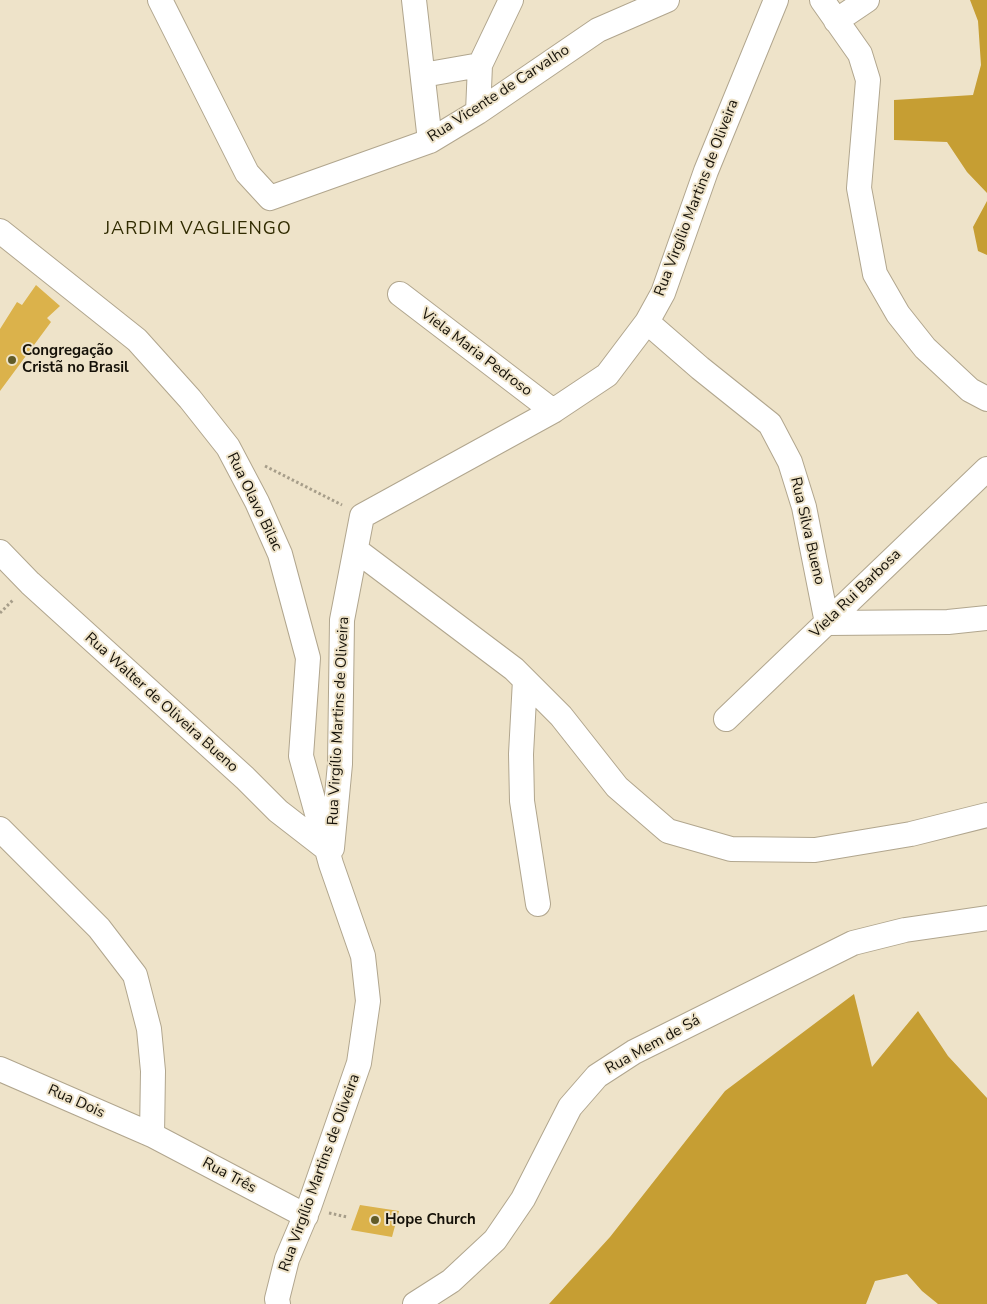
<!DOCTYPE html>
<meta charset="utf-8">
<style>
body{margin:0}
canvas{display:block;background:#eee3c9}
</style>
<canvas width="987" height="1304"></canvas>
<script>
const ctx = document.querySelector('canvas').getContext('2d');
ctx.lineJoin = 'round';
function fill(path, color) {
  ctx.fillStyle = color;
  ctx.fill(path, 'evenodd');
}
function toPath(rows) {
  const path = new Path2D();
  for (const r of rows) {
    path.moveTo(r[0], r[1]);
    for (let i = 2; i < r.length; i += 2) path.lineTo(r[i], r[i + 1]);
  }
  return path;
}
function strokePath(path, color, width, dash) {
  ctx.strokeStyle = color;
  ctx.lineWidth = width;
  ctx.lineCap = dash ? 'butt' : 'round';
  ctx.setLineDash(dash || []);
  ctx.stroke(path);
}
function label(font, color, halo, rows, align = 'center') {
  ctx.font = font + ' "Nunito Sans",sans-serif';
  ctx.lineWidth = 4;
  ctx.setLineDash([]);
  ctx.textBaseline = 'middle';
  ctx.strokeStyle = halo;
  ctx.fillStyle = color;
  for (const [text, x, y, turn = 0] of rows) {
    ctx.save();
    ctx.translate(x, y);
    ctx.rotate((+turn || 0) * Math.PI / 180);
    ctx.textAlign = isNaN(turn) ? turn : align;
    if (halo) ctx.strokeText(text, 0, 0);
    ctx.fillText(text, 0, 0);
    ctx.restore();
  }
}
const forest = toPath([
 [970,0,987,0,987,193,967,172,947,142,894,140,894,100,973,95,981,65,978,21],
 [987,201,987,255,978,251,973,227],
 [854,994,872,1067,918,1011,948,1056,987,1098,987,1304,938,1304,922,1291,907,1274,875,1281,866,1304,549,1304,610,1237,725,1091]
]);
const building = toPath([
 [36,285,60,306,47,318,51,322,0,391,0,329,17,302,22,305],
 [360,1205,399,1211,392,1237,351,1230]
]);
const path = toPath([
 [265,466,342,505],
 [0,613,14,599],
 [329,1213,347,1217]
]);
const minor = toPath([
 [160,0,247,173,270,198,430,141,478,112,598,30,667,0],
 [414,0,430,141],
 [822,0,860,54,868,80,859,188,875,274,898,314,925,348,970,390,987,399],
 [836,21,867,0],
 [423,75,480,65],
 [478,112,480,65,511,0],
 [0,231,137,340,190,399,228,447,257,502,280,554,308,658,301,756,331,864,363,956,368,1001,359,1063,309,1207,287,1259,277,1299,278,1304],
 [400,294,553,411],
 [647,322,700,368,770,424,790,462,804,507,827,623],
 [356,550,514,669,561,716,617,787,668,831,731,849,815,850,911,834,987,815],
 [0,552,30,583,245,778,278,811,327,849],
 [827,623,948,622,987,618],
 [525,680,521,754,522,801,538,904],
 [726,719,987,469],
 [0,829,99,928,135,975,149,1029,153,1071,152,1135],
 [332,848,340,764,342,620,362,516,553,411,607,375,647,322,663,293,706,171,776,0],
 [0,1069,152,1135,306,1216],
 [415,1304,451,1281,495,1240,523,1199,570,1107,597,1076,634,1052,853,943,905,930,987,918]
]);
const markers = [
 [12,360,5,"#615b27"],
 [375,1220,5,"#615b27"]
];
const streetNames = [
 ["Rua Vicente de Carvalho",499,94,-33],
 ["Rua Virgílio Martins de Oliveira",697,198,-69],
 ["Viela Maria Pedroso",476,353,37],
 ["Rua Olavo Bilac",254,502,64],
 ["Rua Silva Bueno",807,531,77],
 ["Viela Rui Barbosa",856,594,-44],
 ["Rua Walter de Oliveira Bueno",161,703,42],
 ["Rua Virgílio Martins de Oliveira",339,721,-87],
 ["Rua Mem de Sá",653,1045,-29],
 ["Rua Dois",76,1102,24],
 ["Rua Virgílio Martins de Oliveira",320,1173,-70],
 ["Rua Três",229,1176,28]
];
const poiNames = [
 ["Congregação",22,351],
 ["Cristã no Brasil",22,368],
 ["Hope Church",385,1220]
];
const quarterNames = [
 ["JARDIM VAGLIENGO",198,230]
];
fill(forest, '#c69e33');
fill(building, '#dbb24b');
strokePath(minor, '#b1a68e', 26);
strokePath(path, '#a79e8a', 3, [2.5, 2.5]);
strokePath(minor, '#fff', 24);
for (const [x, y, r, color] of markers) {
  const dot = new Path2D();
  dot.arc(x, y, r, 0, 2 * Math.PI);
  ctx.fillStyle = color;
  ctx.fill(dot);
  strokePath(dot, '#eee3c9', 2);
}
label('15px', '#151108', '#eee3c9', streetNames);
label('bold 15px', '#151108', '#eee3c9', poiNames, 'left');
ctx.letterSpacing = '1px';
label('18px', '#302b00', '#eee3c9', quarterNames);
ctx.letterSpacing = '0px';
</script>
